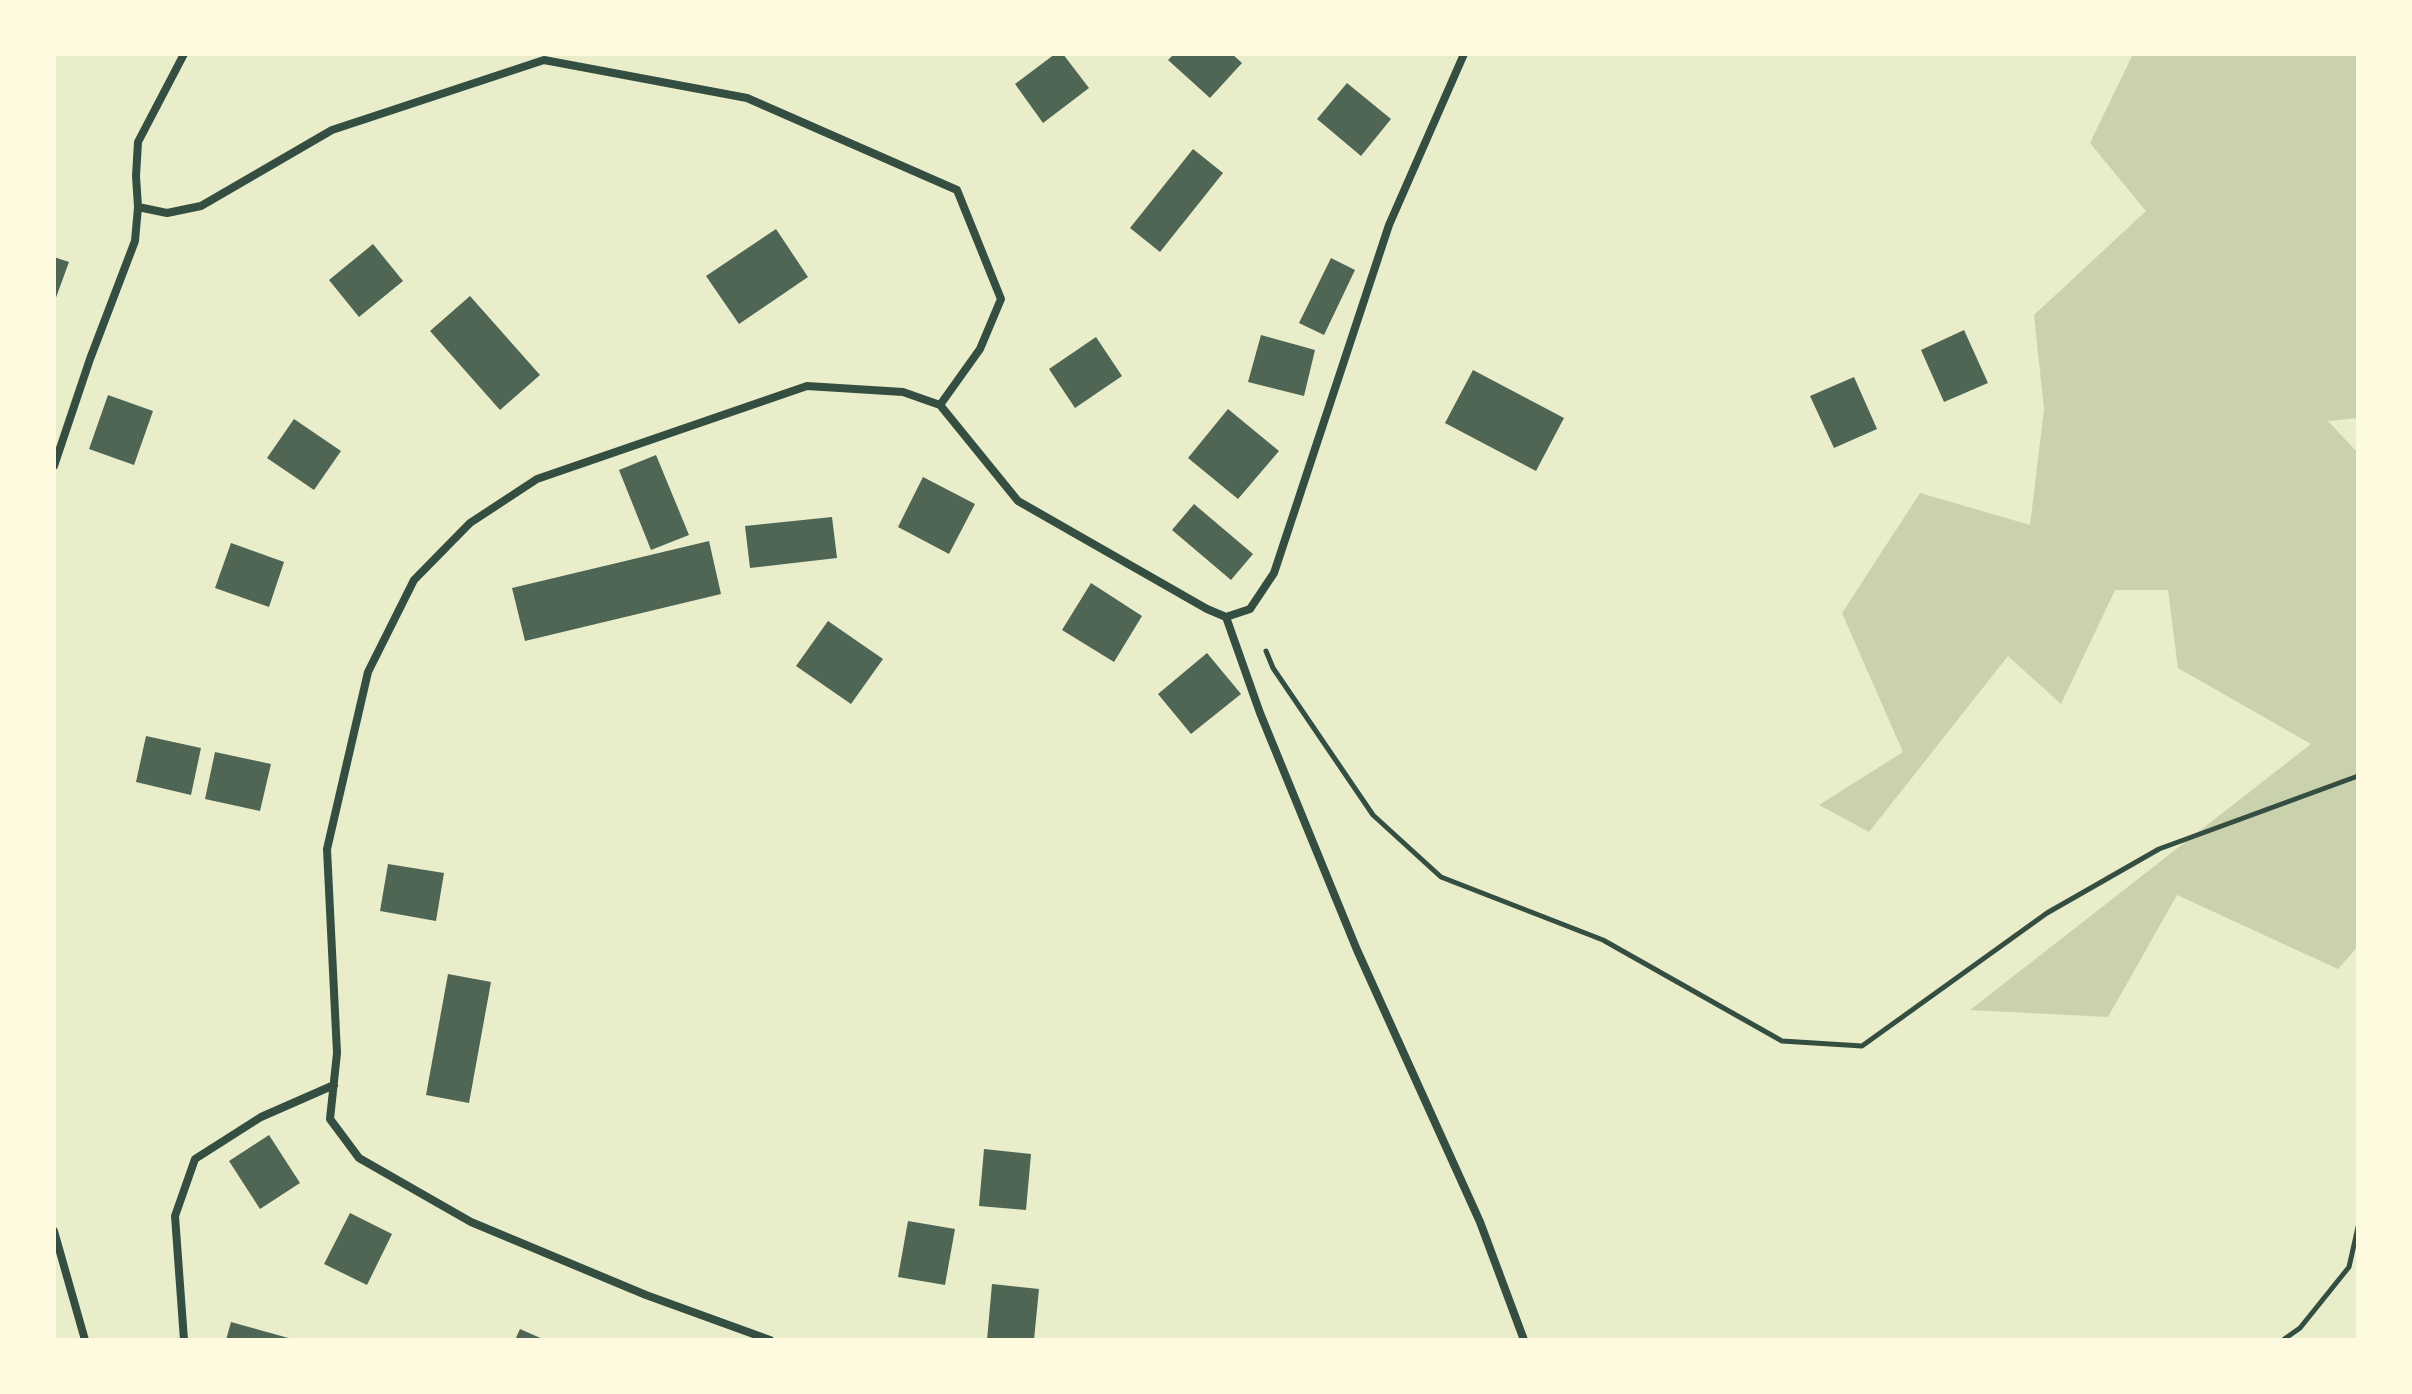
<!DOCTYPE html>
<style>
body{margin:0}
#map{position:relative;width:2412px;height:1394px;overflow:hidden;background:#e9edc9;font-family:"Varela Round",sans-serif}
canvas{display:block}
.frame{position:absolute;inset:0;border:56px solid #fefae0;pointer-events:none}
</style>
<div id="map">
<canvas width="2412" height="1394"></canvas>
<div class="frame"></div>
</div>
<script>
const ctx = document.querySelector('canvas').getContext('2d');
ctx.lineJoin = 'round';
function fill(path, color) {
  ctx.fillStyle = color;
  ctx.fill(path, 'evenodd');
}
function toPath(rows) {
  const path = new Path2D();
  for (const r of rows) {
    path.moveTo(r[0], r[1]);
    for (let i = 2; i < r.length; i += 2) path.lineTo(r[i], r[i + 1]);
  }
  return path;
}
function strokePath(path, color, width, dash) {
  ctx.strokeStyle = color;
  ctx.lineWidth = width;
  ctx.lineCap = dash ? 'butt' : 'round';
  ctx.setLineDash(dash || []);
  ctx.stroke(path);
}
const green = toPath([
 [2133,54,2358,54,2358,418,2328,421,2358,453,2358,946,2338,969,2177,895,2108,1017,1970,1010,2311,744,2178,668,2168,590,2115,590,2061,704,2008,656,1869,832,1819,805,1903,752,1842,613,1920,493,2030,525,2044,409,2034,315,2146,211,2090,143]
]);
const building = toPath([
 [1055,54,1063,54,1089,88,1043,123,1015,84],
 [1174,54,1232,54,1242,63,1210,98,1168,60],
 [1347,83,1391,119,1361,156,1317,119],
 [1193,149,1223,173,1160,252,1130,228],
 [776,229,808,277,739,324,706,276],
 [373,244,403,281,359,317,329,280],
 [54,257,69,262,54,303],
 [1331,258,1355,270,1324,335,1299,323],
 [470,296,540,375,500,410,430,331],
 [1964,330,1988,383,1944,402,1921,350],
 [1261,335,1315,350,1304,396,1248,382],
 [1096,337,1122,376,1075,408,1049,369],
 [1473,370,1564,418,1536,471,1445,423],
 [1854,377,1877,429,1834,448,1810,396],
 [108,395,153,411,134,465,89,449],
 [1228,409,1279,451,1238,499,1188,458],
 [294,419,341,451,314,490,267,458],
 [656,455,689,535,651,550,619,470],
 [923,477,975,504,949,554,898,527],
 [1194,504,1253,554,1231,580,1172,530],
 [832,517,837,558,750,568,745,526],
 [709,541,721,594,525,641,512,588],
 [231,543,284,562,269,607,215,588],
 [1091,583,1142,616,1114,662,1062,630],
 [828,621,883,659,851,704,796,666],
 [1207,653,1241,694,1191,734,1158,694],
 [146,736,201,748,191,795,136,782],
 [215,752,271,764,260,811,205,799],
 [388,864,444,873,436,921,380,911],
 [448,974,491,982,469,1103,426,1095],
 [269,1135,300,1183,260,1209,229,1161],
 [984,1149,1031,1154,1026,1210,979,1206],
 [350,1213,392,1234,367,1285,324,1264],
 [908,1221,955,1229,945,1285,898,1277],
 [992,1284,1039,1289,1034,1340,987,1340],
 [231,1322,292,1339,292,1340,226,1340],
 [520,1329,545,1340,515,1340]
]);
const path = toPath([
 [1266,651,1273,668,1373,815,1441,877,1603,940,1782,1041,1862,1046,2047,913,2159,849,2358,776],
 [2283,1340,2300,1328,2349,1267,2358,1227]
]);
const minor = toPath([
 [138,207,167,213,201,206,332,130,544,60,747,98,957,190,1001,299,980,349,940,405],
 [54,466,90,359,135,241,138,207,136,176,138,142,184,54],
 [1226,617,1260,713,1357,950,1480,1222,1524,1340],
 [54,1231,85,1340],
 [184,1340,175,1216,195,1159,261,1117,334,1085],
 [770,1340,646,1295,471,1222,359,1158,330,1119,337,1053,327,849,368,672,414,580,470,523,537,479,807,386,903,392,940,405,1018,501,1207,609,1226,617,1250,609,1274,573,1389,225,1464,54]
]);
fill(green, '#cad2ad');
fill(building, '#4f6655');
strokePath(path, '#344e41', 5);
strokePath(minor, '#344e41', 8);
</script>
